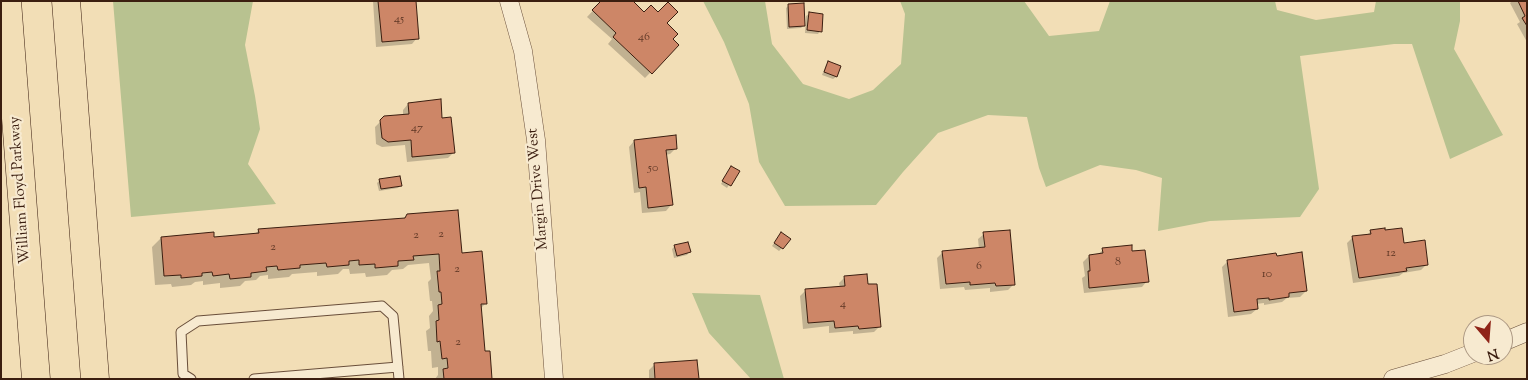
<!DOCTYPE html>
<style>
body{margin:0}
#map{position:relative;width:1528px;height:380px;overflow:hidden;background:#f2deb6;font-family:"Sorts Mill Goudy",serif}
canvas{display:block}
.frame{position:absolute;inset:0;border:2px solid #3b1e10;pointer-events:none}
.north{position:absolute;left:1463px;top:315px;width:50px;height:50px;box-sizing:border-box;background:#f7ead0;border:1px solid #ac9883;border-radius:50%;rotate:162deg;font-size:14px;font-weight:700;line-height:20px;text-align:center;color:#3b1e10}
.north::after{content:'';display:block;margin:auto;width:18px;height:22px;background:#8f2418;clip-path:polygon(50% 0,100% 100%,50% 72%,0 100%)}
</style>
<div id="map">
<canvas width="1528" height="380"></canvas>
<div class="frame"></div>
<div class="north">N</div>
</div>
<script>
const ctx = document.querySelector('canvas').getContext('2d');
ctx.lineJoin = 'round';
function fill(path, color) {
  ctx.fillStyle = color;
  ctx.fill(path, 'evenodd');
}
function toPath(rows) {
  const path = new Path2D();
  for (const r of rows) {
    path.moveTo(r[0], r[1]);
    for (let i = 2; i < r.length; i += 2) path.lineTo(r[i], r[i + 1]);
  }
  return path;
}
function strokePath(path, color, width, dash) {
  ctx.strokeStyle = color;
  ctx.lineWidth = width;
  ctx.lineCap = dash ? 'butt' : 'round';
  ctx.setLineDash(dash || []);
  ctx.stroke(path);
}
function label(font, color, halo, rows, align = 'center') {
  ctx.font = font + ' "Sorts Mill Goudy",serif';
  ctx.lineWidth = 4.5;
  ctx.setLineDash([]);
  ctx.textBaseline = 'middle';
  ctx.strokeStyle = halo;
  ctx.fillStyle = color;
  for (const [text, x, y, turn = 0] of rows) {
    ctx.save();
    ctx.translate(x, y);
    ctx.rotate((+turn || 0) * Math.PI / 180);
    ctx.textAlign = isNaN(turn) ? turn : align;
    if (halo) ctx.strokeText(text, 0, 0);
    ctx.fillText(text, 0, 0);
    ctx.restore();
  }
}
const green = toPath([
 [113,1,253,1,245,45,255,96,260,129,248,164,276,204,131,217],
 [703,1,765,1,772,44,803,84,849,99,873,90,901,64,905,14,900,1,1024,1,1049,36,1099,31,1110,1,1275,1,1277,10,1316,20,1374,12,1376,1,1460,1,1460,21,1454,49,1503,135,1450,159,1412,44,1394,44,1300,56,1319,189,1300,217,1210,221,1158,231,1162,178,1136,170,1100,165,1046,187,1039,168,1027,117,988,115,938,133,903,172,876,205,785,206,759,162,749,104,724,42],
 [692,293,760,295,784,379,751,379,709,333]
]);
const shadow = toPath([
 [373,1,415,1,417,38,412,44,376,47],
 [602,1,644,14,665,23,671,39,677,45,645,78,608,44,612,39,587,17],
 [1512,1,1527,1,1527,42,1517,24,1520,22,1510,3],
 [789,5,803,26,801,28,787,29,786,8],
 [809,14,820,31,818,34,805,33,806,16],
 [829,63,836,77,833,79,822,75,826,65],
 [408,104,441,120,454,152,448,158,407,162,405,145,382,147,376,144,375,127,385,117,403,116,403,110],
 [634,141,676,148,670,154,665,155,671,205,666,211,642,213,640,192,634,193,629,147],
 [729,170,738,171,727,188,721,184],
 [380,180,401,185,398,188,379,191,377,183],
 [407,215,461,254,486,303,480,309,484,352,491,379,435,379,438,375,438,367,432,368,431,351,428,351,426,331,430,328,429,316,433,311,432,301,430,301,428,282,431,279,429,263,408,265,403,269,392,270,387,275,366,277,365,273,350,274,349,269,343,269,338,274,317,276,317,272,292,274,289,277,268,279,268,275,260,276,256,280,245,281,240,286,220,288,220,283,203,285,203,281,195,282,191,285,172,287,171,284,155,285,152,247,161,238,213,238,254,235,259,230,403,219],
 [1371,231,1427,264,1421,270,1403,273,1399,276,1353,283,1347,243,1353,237,1366,236],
 [984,234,1014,284,1008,290,990,292,990,288,965,290,964,287,940,289,937,258,943,252,979,249,978,239],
 [779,236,782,248,779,251,772,246],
 [675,246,689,252,687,255,674,258,672,249],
 [1103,250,1131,252,1147,281,1142,287,1084,293,1082,278,1085,276,1083,262,1089,256,1097,255],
 [1228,261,1306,291,1300,297,1287,298,1282,302,1264,305,1264,303,1256,304,1257,309,1251,314,1228,317,1222,267],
 [845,277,867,286,879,327,874,332,853,334,853,331,829,333,829,326,803,329,800,296,806,290,840,288,839,283],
 [655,364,697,379,649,379,649,370]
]);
const building = toPath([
 [378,1,416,1,419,39,382,42,378,1],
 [601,1,633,1,644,12,651,5,658,12,668,2,678,12,667,23,678,34,673,39,679,45,652,74,613,37,616,33,592,10,601,1],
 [1518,1,1527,1,1527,26,1522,18,1525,16,1518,1],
 [804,3,805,26,789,27,788,4,804,3],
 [809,12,823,14,822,32,807,30,809,12],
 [828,61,841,66,837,77,824,72,828,61],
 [441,99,442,118,451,117,455,153,412,157,411,140,388,142,382,138,380,120,384,116,409,114,408,103,441,99],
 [676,135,677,149,666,150,673,205,648,208,646,187,639,188,634,140,676,135],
 [731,166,740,171,731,186,722,181,731,166],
 [400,176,402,186,381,189,379,179,400,176],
 [458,210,462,253,482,251,487,304,481,304,485,351,490,351,492,379,444,379,443,369,448,368,447,358,442,359,440,341,437,342,436,321,439,320,438,305,442,304,441,292,439,292,437,271,440,271,439,254,413,256,414,260,398,261,398,266,375,268,375,264,359,265,359,260,349,261,349,265,327,267,326,263,300,265,300,268,278,270,277,266,266,267,267,271,251,273,251,277,230,279,229,274,213,276,212,272,202,273,202,276,181,278,181,275,164,276,161,237,214,232,214,237,259,233,258,229,405,218,407,214,458,210],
 [1385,228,1385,230,1402,228,1404,243,1425,240,1428,265,1406,268,1407,271,1359,278,1352,236,1371,234,1370,230,1385,228],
 [1010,230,1015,285,996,286,995,283,970,285,970,282,946,284,942,251,985,247,983,232,1010,230],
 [781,232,791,239,783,249,774,243,781,232],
 [688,242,691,252,677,256,674,245,688,242],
 [1132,245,1132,251,1145,250,1149,282,1089,288,1088,271,1090,271,1089,255,1103,253,1102,248,1132,245],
 [1302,252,1307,291,1289,293,1289,297,1269,300,1269,298,1257,299,1258,309,1234,312,1227,260,1276,253,1277,256,1302,252],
 [867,274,868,284,877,284,881,327,859,329,858,326,835,328,834,321,808,323,805,289,845,286,844,276,867,274],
 [697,360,699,379,655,379,654,363,697,360]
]);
const service = toPath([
 [191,379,183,374,181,332,198,321,382,306,393,316,399,379],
 [254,379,398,367]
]);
const minor = toPath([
 [509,1,523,51,536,140,554,379],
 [1503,342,1527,332],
 [1393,379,1445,364,1473,353]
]);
const trunk = toPath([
 [7,1,36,379],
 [66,1,95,379]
]);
const numberNames = [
 ["45",399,20],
 ["46",644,38],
 ["47",417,129],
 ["50",653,169],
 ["2",441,235],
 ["2",416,236],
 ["2",273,248],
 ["12",1391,254],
 ["8",1118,263],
 ["6",979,267],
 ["2",457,270],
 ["10",1267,275],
 ["4",843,305],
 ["2",458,343]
];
const streetNames = [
 ["Margin Drive West",539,189,-95],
 ["William Floyd Parkway",21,190,-94]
];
fill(green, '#b8c290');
fill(shadow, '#0003');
fill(building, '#cd8667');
strokePath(building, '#3b1e10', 1);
strokePath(service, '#694e3a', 11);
strokePath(minor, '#694e3a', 19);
strokePath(trunk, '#3b1e10', 29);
strokePath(service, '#f7ead0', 9);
strokePath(minor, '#f7ead0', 18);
strokePath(trunk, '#f2deb6', 28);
label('12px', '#603826', null, numberNames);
label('15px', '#3b1e10', '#f7ead0', streetNames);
</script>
